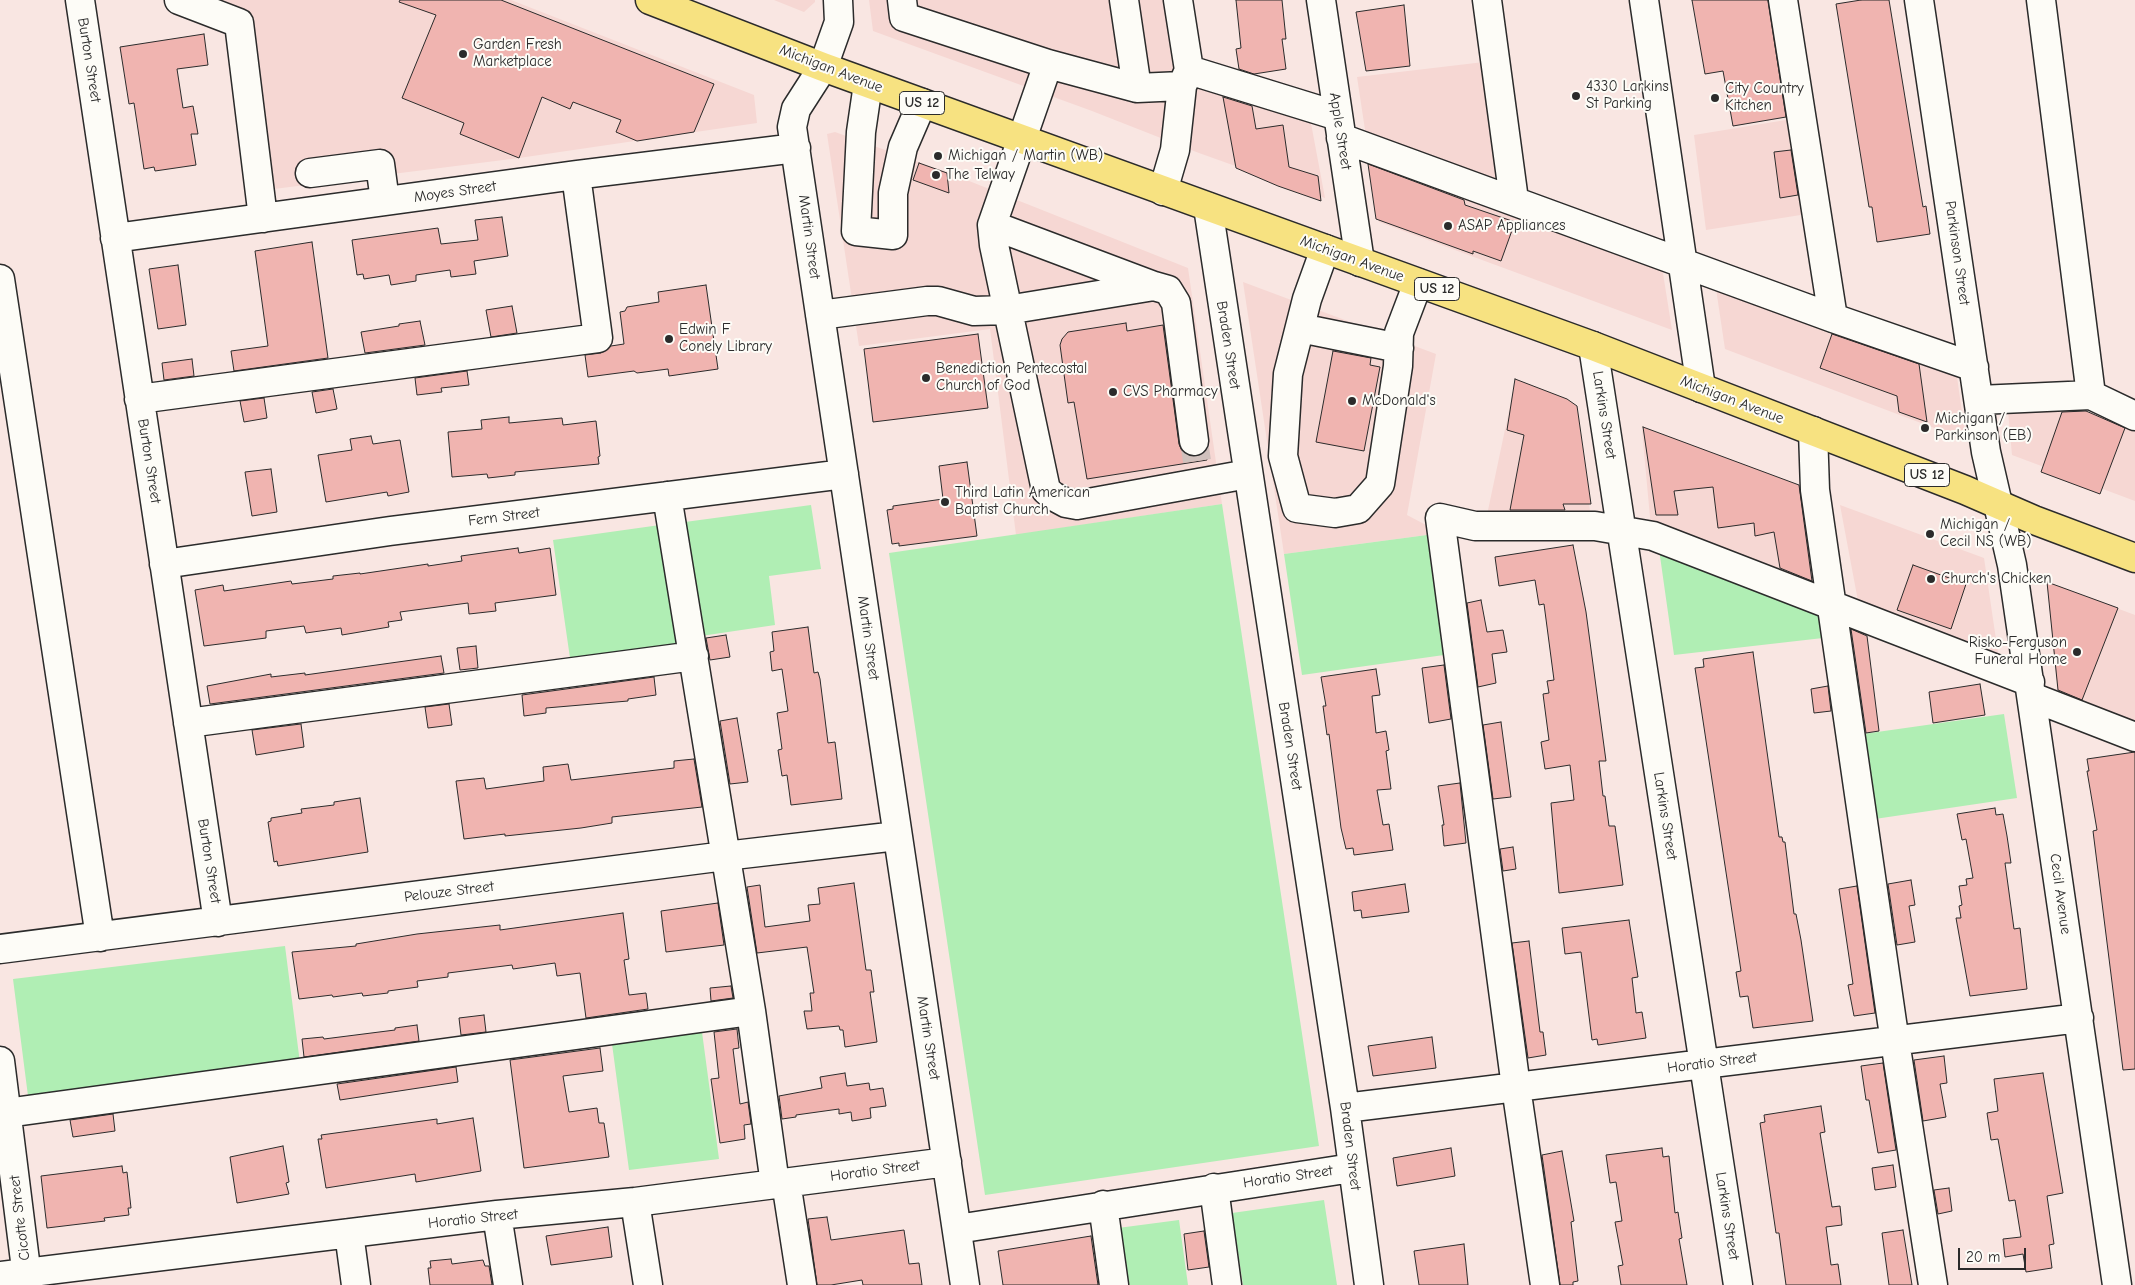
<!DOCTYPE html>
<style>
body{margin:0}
#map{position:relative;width:2135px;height:1285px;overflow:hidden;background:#f9e6e2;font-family:"Comic Neue",sans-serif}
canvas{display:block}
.scale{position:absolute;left:1958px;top:1248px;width:68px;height:22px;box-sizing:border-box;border:2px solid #2b2b2b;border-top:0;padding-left:6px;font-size:15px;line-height:18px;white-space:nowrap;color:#2b2b2b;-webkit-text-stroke:4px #fdfcf7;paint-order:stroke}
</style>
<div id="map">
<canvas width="2135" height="1285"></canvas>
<div class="scale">20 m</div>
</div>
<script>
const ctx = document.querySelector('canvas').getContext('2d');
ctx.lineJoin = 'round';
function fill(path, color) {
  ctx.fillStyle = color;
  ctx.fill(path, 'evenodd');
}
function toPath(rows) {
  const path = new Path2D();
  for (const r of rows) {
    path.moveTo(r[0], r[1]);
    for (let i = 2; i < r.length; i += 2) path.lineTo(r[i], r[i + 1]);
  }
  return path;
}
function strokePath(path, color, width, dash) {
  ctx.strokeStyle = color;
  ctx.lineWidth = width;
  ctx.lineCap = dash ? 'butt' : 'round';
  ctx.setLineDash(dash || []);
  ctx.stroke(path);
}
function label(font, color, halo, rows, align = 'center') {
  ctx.font = font + ' "Comic Neue",sans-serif';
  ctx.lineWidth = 4;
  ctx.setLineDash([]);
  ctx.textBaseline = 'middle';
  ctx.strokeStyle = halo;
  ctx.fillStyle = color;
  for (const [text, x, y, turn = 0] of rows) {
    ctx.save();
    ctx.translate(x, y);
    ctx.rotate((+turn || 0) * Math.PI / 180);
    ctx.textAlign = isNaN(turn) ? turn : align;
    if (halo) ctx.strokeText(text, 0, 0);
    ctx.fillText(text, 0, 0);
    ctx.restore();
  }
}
const built = toPath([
 [206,0,511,0,754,95,757,123,519,158,274,189,252,19],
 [774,0,815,0,815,2,804,12],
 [869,0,1174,0,1186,78,1310,118,1325,198,1199,153,1092,111,873,31],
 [1484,62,1502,207,1662,267,1672,330,1379,222,1357,77],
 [1792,119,1807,214,1706,230,1694,135],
 [835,132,949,173,1188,268,1222,504,1016,535,990,329,859,346,827,134],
 [1243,282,1436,354,1407,515,1426,525,1427,535,1284,554],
 [1715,282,1956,370,1966,440,1725,349],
 [1515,382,1575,405,1591,518,1487,515],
 [2068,405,2135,430,2135,501,2012,455,2008,411],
 [1642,430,1802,489,1820,590,1651,528],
 [1840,505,1984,558,1998,653,1858,601],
 [2047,582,2135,615,2135,729,2058,699]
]);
const green = toPath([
 [1222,504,1319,1146,985,1195,889,553],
 [811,505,821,569,769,576,775,625,701,636,685,522],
 [660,525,678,650,571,665,553,540],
 [1427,535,1444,655,1302,675,1284,554],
 [1659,549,1822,612,1823,638,1674,655],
 [2004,714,2017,798,1868,820,1856,735],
 [285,946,300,1063,28,1096,13,979],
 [702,1032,719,1159,629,1170,612,1044],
 [1324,1200,1337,1285,1243,1285,1232,1213],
 [1179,1220,1188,1285,1126,1285,1118,1228]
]);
const building = toPath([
 [400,0,501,0,714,84,694,132,637,141,616,132,621,120,573,102,570,109,542,97,519,158,460,134,464,123,402,98,436,15,399,2,400,0],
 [1236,0,1282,0,1286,39,1282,39,1286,69,1254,74,1239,69,1236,49,1241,48,1236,0],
 [1692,0,1768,0,1786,117,1733,126,1723,71,1705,74,1692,0],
 [1861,0,1889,0,1923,207,1926,206,1930,234,1877,242,1872,207,1869,207,1836,4,1861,0],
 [1404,5,1410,66,1366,71,1356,12,1404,5],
 [204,34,208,65,177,69,183,108,193,106,198,134,191,134,196,165,155,171,154,167,144,169,134,103,129,104,120,47,204,34],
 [1223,97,1252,106,1256,129,1283,125,1289,167,1318,176,1321,201,1278,186,1236,168,1223,97],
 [1791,150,1798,195,1780,198,1774,152,1791,150],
 [919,163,947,173,949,193,913,180,919,163],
 [1368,164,1464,200,1465,205,1515,222,1501,261,1473,251,1473,254,1376,219,1368,164],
 [502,217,508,256,474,261,476,274,451,277,450,270,416,275,416,281,391,285,389,275,364,279,363,274,357,275,352,240,438,228,441,244,478,240,475,220,502,217],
 [312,242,328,358,234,371,231,351,268,346,255,251,312,242],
 [178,265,186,325,158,329,149,269,178,265],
 [706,285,718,369,669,376,668,369,637,373,634,371,588,377,585,355,601,353,611,346,624,344,620,312,625,311,627,307,659,302,658,292,706,285],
 [512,306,517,333,491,337,486,310,512,306],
 [420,321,425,345,365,353,361,332,399,326,399,324,420,321],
 [1126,323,1127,331,1163,325,1179,444,1182,451,1188,456,1196,456,1206,451,1207,460,1087,479,1074,402,1068,403,1060,345,1062,339,1068,332,1126,323],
 [978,334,988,408,873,422,864,349,978,334],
 [1832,334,1919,364,1927,422,1899,412,1897,396,1820,368,1832,334],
 [1333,351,1371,358,1370,365,1380,367,1364,451,1316,442,1333,351],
 [192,359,194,376,164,380,162,363,192,359],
 [467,371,469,385,441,388,442,392,417,395,415,378,467,371],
 [1515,379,1567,399,1577,406,1591,504,1563,504,1565,510,1510,510,1524,435,1507,430,1515,379],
 [333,389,337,409,316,413,312,392,333,389],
 [264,398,267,418,244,422,240,401,264,398],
 [2086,411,2125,428,2100,494,2041,472,2062,412,2086,411],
 [509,417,509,423,562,418,563,425,596,421,600,456,598,457,599,464,515,472,515,475,488,478,487,474,452,477,448,432,482,429,481,420,509,417],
 [1643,427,1799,485,1812,581,1780,568,1774,532,1755,536,1754,523,1718,528,1713,487,1674,491,1678,515,1656,515,1643,427],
 [371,436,373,444,400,440,409,492,388,496,387,492,326,502,318,455,352,450,350,439,371,436],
 [967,462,977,536,899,546,899,543,892,544,887,510,893,509,893,506,943,499,939,466,967,462],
 [271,469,277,512,252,516,245,472,271,469],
 [1573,545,1586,612,1606,761,1599,761,1603,796,1605,796,1609,826,1615,826,1623,885,1559,893,1551,803,1574,800,1570,765,1545,769,1541,742,1549,740,1543,694,1549,693,1547,681,1554,680,1544,604,1539,605,1535,580,1499,586,1495,557,1573,545],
 [518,548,519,553,550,548,556,595,495,603,496,611,469,614,468,603,400,612,402,620,388,622,389,627,342,635,341,628,306,633,304,626,266,631,266,638,204,646,195,590,223,585,224,591,291,581,292,584,333,579,333,576,360,573,360,574,428,564,428,566,462,561,461,556,518,548],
 [1913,565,1966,584,1951,629,1897,610,1913,565],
 [2047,582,2118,608,2082,700,2058,690,2047,582],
 [1481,600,1487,632,1503,630,1507,652,1492,654,1496,683,1478,687,1467,603,1481,600],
 [808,627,814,673,818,672,820,679,828,743,835,742,842,799,791,805,787,775,782,776,778,750,782,749,777,713,788,711,782,669,772,671,770,652,774,651,772,632,808,627],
 [1851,629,1867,636,1879,731,1866,733,1851,629],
 [726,635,730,657,710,660,706,638,726,635],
 [476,646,478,668,460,670,457,648,476,646],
 [1753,652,1779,837,1782,837,1783,842,1785,842,1794,914,1796,914,1801,940,1813,1021,1753,1028,1748,996,1740,997,1736,972,1741,971,1695,668,1704,667,1703,659,1753,652],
 [441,656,444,673,210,704,207,686,271,674,271,677,305,673,305,675,441,656],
 [1444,665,1451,719,1429,723,1422,668,1444,665],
 [1376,669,1380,695,1372,696,1376,733,1386,731,1389,750,1386,751,1391,789,1377,790,1383,825,1389,824,1393,850,1354,855,1353,848,1346,849,1341,828,1329,734,1327,735,1323,706,1326,706,1321,677,1376,669],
 [654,677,656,695,628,699,628,701,546,708,546,713,524,716,522,695,654,677],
 [1980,684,1985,715,1933,723,1929,692,1980,684],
 [1828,686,1831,711,1814,713,1811,689,1828,686],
 [449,704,452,725,428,728,425,707,449,704],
 [737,718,748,782,730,784,720,721,737,718],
 [1501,722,1511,797,1493,799,1483,725,1501,722],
 [301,724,304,747,256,755,252,730,301,724],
 [2135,752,2135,1069,2123,1070,2093,831,2097,830,2087,771,2089,771,2087,759,2135,752],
 [694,759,702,807,612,817,612,823,581,828,505,836,505,834,464,839,456,781,484,778,486,789,544,781,543,767,568,764,571,780,674,768,674,761,694,759],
 [1460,783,1466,843,1444,846,1442,825,1444,825,1438,786,1460,783],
 [360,798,368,852,278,866,277,861,274,862,268,822,271,821,271,818,302,813,301,809,334,805,334,802,360,798],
 [1995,808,1996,815,2003,814,2007,836,2011,863,2005,863,2014,929,2020,928,2027,989,1970,996,1956,918,1961,918,1959,906,1962,905,1959,886,1967,885,1966,879,1973,878,1966,839,1962,840,1957,814,1995,808],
 [1513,847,1516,869,1503,871,1500,849,1513,847],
 [1911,880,1915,905,1909,906,1915,942,1897,945,1888,884,1911,880],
 [854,883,866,970,871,970,874,992,870,992,877,1042,845,1047,843,1030,840,1030,839,1026,807,1029,804,1011,812,1011,810,993,814,993,807,947,757,953,747,887,760,885,765,927,810,921,808,905,820,904,818,888,854,883],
 [1405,884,1409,912,1362,918,1361,910,1354,911,1352,892,1405,884],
 [1857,886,1875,1013,1854,1016,1848,985,1853,984,1839,889,1857,886],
 [718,903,724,945,666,952,661,911,718,903],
 [623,913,629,959,624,960,629,995,646,993,648,1009,586,1018,580,973,557,976,555,963,513,969,512,965,448,973,448,977,417,981,418,987,388,991,388,993,363,996,362,993,333,997,332,995,299,999,292,952,356,946,356,944,417,934,500,925,500,930,623,913],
 [1629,920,1638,977,1632,978,1636,1013,1642,1012,1646,1038,1598,1045,1597,1039,1592,1040,1581,952,1565,954,1562,928,1629,920],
 [1529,941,1540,1032,1543,1032,1546,1055,1528,1058,1512,943,1529,941],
 [731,986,733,998,711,1001,710,988,731,986],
 [484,1015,486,1032,461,1035,459,1018,484,1015],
 [417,1025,419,1041,304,1057,302,1039,323,1037,324,1039,395,1030,395,1028,417,1025],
 [737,1029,739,1048,733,1049,740,1104,748,1102,751,1124,744,1125,745,1139,720,1143,711,1079,719,1078,714,1032,737,1029],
 [1432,1037,1436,1068,1373,1076,1368,1046,1432,1037],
 [600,1048,603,1071,563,1076,569,1112,597,1108,599,1123,604,1123,609,1157,524,1168,510,1060,600,1048],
 [1944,1056,1947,1083,1940,1084,1946,1117,1923,1121,1914,1060,1944,1056],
 [1883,1063,1896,1150,1878,1153,1869,1100,1866,1100,1861,1066,1883,1063],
 [456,1067,458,1082,340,1100,337,1084,456,1067],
 [845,1073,847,1086,869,1083,870,1090,883,1088,886,1106,870,1108,871,1118,852,1121,851,1112,839,1114,839,1109,796,1115,796,1117,782,1119,779,1096,822,1088,820,1077,845,1073],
 [2043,1073,2063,1193,2047,1196,2054,1244,2049,1245,2052,1268,2026,1272,2023,1254,2005,1257,2003,1239,2021,1237,2015,1200,2009,1201,1998,1139,1991,1140,1987,1113,1998,1111,1994,1079,2043,1073],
 [1821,1106,1825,1132,1820,1133,1832,1207,1840,1206,1842,1225,1826,1227,1831,1265,1838,1264,1841,1285,1786,1285,1779,1233,1776,1233,1760,1123,1765,1122,1764,1115,1821,1106],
 [113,1114,115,1131,73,1137,70,1120,113,1114],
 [473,1118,481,1171,416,1182,415,1174,326,1188,318,1139,322,1139,321,1135,437,1119,437,1124,473,1118],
 [283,1146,289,1182,286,1183,289,1194,237,1203,230,1157,283,1146],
 [1451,1148,1455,1176,1397,1186,1393,1158,1451,1148],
 [1662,1148,1663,1157,1669,1156,1675,1213,1678,1212,1682,1238,1679,1239,1687,1285,1621,1285,1618,1266,1623,1265,1615,1222,1622,1221,1616,1182,1610,1183,1606,1155,1662,1148],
 [1562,1151,1574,1221,1571,1222,1578,1281,1573,1282,1573,1285,1560,1285,1542,1155,1562,1151],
 [1893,1165,1896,1187,1875,1190,1872,1168,1893,1165],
 [122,1166,123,1173,127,1172,131,1208,128,1208,129,1215,104,1218,105,1221,47,1228,41,1176,122,1166],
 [1949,1188,1952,1211,1938,1214,1934,1190,1949,1188],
 [827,1217,831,1240,904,1230,909,1264,919,1263,922,1285,863,1285,862,1280,831,1285,817,1285,808,1219,827,1217],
 [608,1227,612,1257,551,1265,546,1236,608,1227],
 [1903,1230,1912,1285,1889,1285,1882,1233,1903,1230],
 [1204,1231,1209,1267,1188,1270,1184,1234,1204,1231],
 [1091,1236,1098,1285,1003,1285,998,1251,1091,1236],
 [1464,1244,1468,1285,1419,1285,1414,1251,1464,1244],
 [451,1259,452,1264,483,1260,485,1266,489,1266,492,1285,430,1285,428,1268,431,1268,430,1261,451,1259]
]);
const minorTunnel = toPath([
 [1194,441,1197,461]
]);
const minor = toPath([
 [80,0,218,922],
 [179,0,239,23,263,218],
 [838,0,839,22,823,67,796,109,792,127,965,1285],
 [902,0,904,17,1048,64,1137,88,1182,86],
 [1124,0,1137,88],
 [1321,0,1360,262],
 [1487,0,1514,200],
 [1644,0,1701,388],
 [1783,0,1833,318],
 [1919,0,1986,452,2012,565,2117,1285],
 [2041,0,2091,395],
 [1048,64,992,225,994,245,1046,490,1053,496,1066,503,1077,505,1248,474],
 [1189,70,1338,116],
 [868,84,861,132,856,231,893,235,893,193,903,147,922,103],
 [1341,138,1833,318,1974,367],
 [310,173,380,164,385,201],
 [1163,191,1175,150,1182,86,1189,70,1178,0],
 [1208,207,1345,1108,1369,1285],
 [115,238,576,175,796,148],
 [1325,249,1307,299,1288,374,1283,456,1297,508,1335,513,1358,509,1380,484,1398,366,1399,333,1418,283],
 [0,279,100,937],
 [1154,286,1168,290,1176,303,1194,441],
 [820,315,927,301,938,301,974,311,1007,310,1154,286,992,225],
 [1300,328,1399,348],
 [1593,346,1738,1285],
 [139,399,598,338,576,175],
 [1979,400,2091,395,2135,416],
 [1813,431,1815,490,1892,1022,1933,1285],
 [667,496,751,1011,775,1184],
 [164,564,390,531,844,474],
 [2032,697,2135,737],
 [188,723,694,656],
 [0,949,725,856,897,836],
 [0,1061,28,1285],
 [1345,1108,2079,1018],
 [0,1114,751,1011],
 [786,1182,802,1285],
 [1214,1188,1227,1285],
 [635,1202,648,1285],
 [1103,1205,1114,1285],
 [497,1215,508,1285],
 [957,1229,1352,1168],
 [349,1233,356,1285],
 [0,1276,497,1215,635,1202,947,1162],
 [1545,1285,1516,1087,1440,518,1475,526,1595,526,1653,536,2030,682]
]);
const major = toPath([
 [650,0,823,67,1593,346,1965,490,2034,520,2135,558]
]);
const markers = [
 [463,54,5,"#2b2b2b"],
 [1576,96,5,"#2b2b2b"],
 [1715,98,5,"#2b2b2b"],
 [938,156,5,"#2b2b2b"],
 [936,175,5,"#2b2b2b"],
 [1448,226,5,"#2b2b2b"],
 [669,339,5,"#2b2b2b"],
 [926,378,5,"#2b2b2b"],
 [1113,392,5,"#2b2b2b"],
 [1352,401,5,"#2b2b2b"],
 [1925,428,5,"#2b2b2b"],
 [945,502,5,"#2b2b2b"],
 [1930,534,5,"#2b2b2b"],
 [1931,579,5,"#2b2b2b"],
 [2077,652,5,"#2b2b2b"]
];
const shields = [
 [922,103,45],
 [1437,289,45],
 [1927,475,45]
];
const shieldNames = [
 ["US 12",922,103],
 ["US 12",1437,289],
 ["US 12",1927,475]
];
const poiNames = [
 ["Garden Fresh",473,45],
 ["Marketplace",473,62],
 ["4330 Larkins",1586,87],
 ["St Parking",1586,104],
 ["City Country",1725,89],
 ["Kitchen",1725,106],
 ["Michigan / Martin (WB)",948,156],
 ["The Telway",946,175],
 ["ASAP Appliances",1458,226],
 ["Edwin F",679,330],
 ["Conely Library",679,347],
 ["Benediction Pentecostal",936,369],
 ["Church of God",936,386],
 ["CVS Pharmacy",1123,392],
 ["McDonald's",1362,401],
 ["Michigan /",1935,419],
 ["Parkinson (EB)",1935,436],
 ["Third Latin American",955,493],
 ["Baptist Church",955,510],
 ["Michigan /",1940,525],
 ["Cecil NS (WB)",1940,542],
 ["Church's Chicken",1941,579],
 ["Risko-Ferguson",2067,643,"right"],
 ["Funeral Home",2067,660,"right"]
];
const streetNames = [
 ["Burton Street",89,60,81],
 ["Michigan Avenue",831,69,21],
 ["Apple Street",1340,131,81],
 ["Moyes Street",455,192,-8],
 ["Martin Street",809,237,82],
 ["Parkinson Street",1957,253,82],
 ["Michigan Avenue",1352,259,20],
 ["Braden Street",1228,345,81],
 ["Michigan Avenue",1732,400,21],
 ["Larkins Street",1604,415,81],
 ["Burton Street",149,461,81],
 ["Fern Street",504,517,-7],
 ["Martin Street",868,638,82],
 ["Braden Street",1290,746,81],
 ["Larkins Street",1665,816,81],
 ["Burton Street",209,861,81],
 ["Pelouze Street",449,892,-7],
 ["Cecil Avenue",2060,894,82],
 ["Martin Street",928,1038,81],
 ["Horatio Street",1712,1063,-7],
 ["Braden Street",1350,1146,83],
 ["Horatio Street",875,1171,-7],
 ["Horatio Street",1288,1177,-8],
 ["Larkins Street",1727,1216,81],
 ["Cicotte Street",20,1218,-97],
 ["Horatio Street",473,1219,-6]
];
fill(built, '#f6d7d3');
fill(green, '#b0eeb4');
fill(building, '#f0b4b0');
strokePath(building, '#2b2b2b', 1);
strokePath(minorTunnel, '#d0c1bd', 28, [28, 14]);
strokePath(minor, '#2b2b2b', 31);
strokePath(major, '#2b2b2b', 31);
strokePath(minor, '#fdfcf7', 28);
strokePath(major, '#f7e281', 28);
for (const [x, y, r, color] of markers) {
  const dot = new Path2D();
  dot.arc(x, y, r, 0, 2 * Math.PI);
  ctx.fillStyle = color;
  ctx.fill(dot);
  strokePath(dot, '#fdfcf7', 2);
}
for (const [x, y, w] of shields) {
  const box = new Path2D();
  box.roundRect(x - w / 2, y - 11.5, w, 23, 4);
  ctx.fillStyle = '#fdfcf7';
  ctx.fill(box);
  strokePath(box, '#2b2b2b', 1);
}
label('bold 14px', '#2b2b2b', null, shieldNames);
label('15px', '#2b2b2b', '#fdfcf7', poiNames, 'left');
label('15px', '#2b2b2b', '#fdfcf7', streetNames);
</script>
